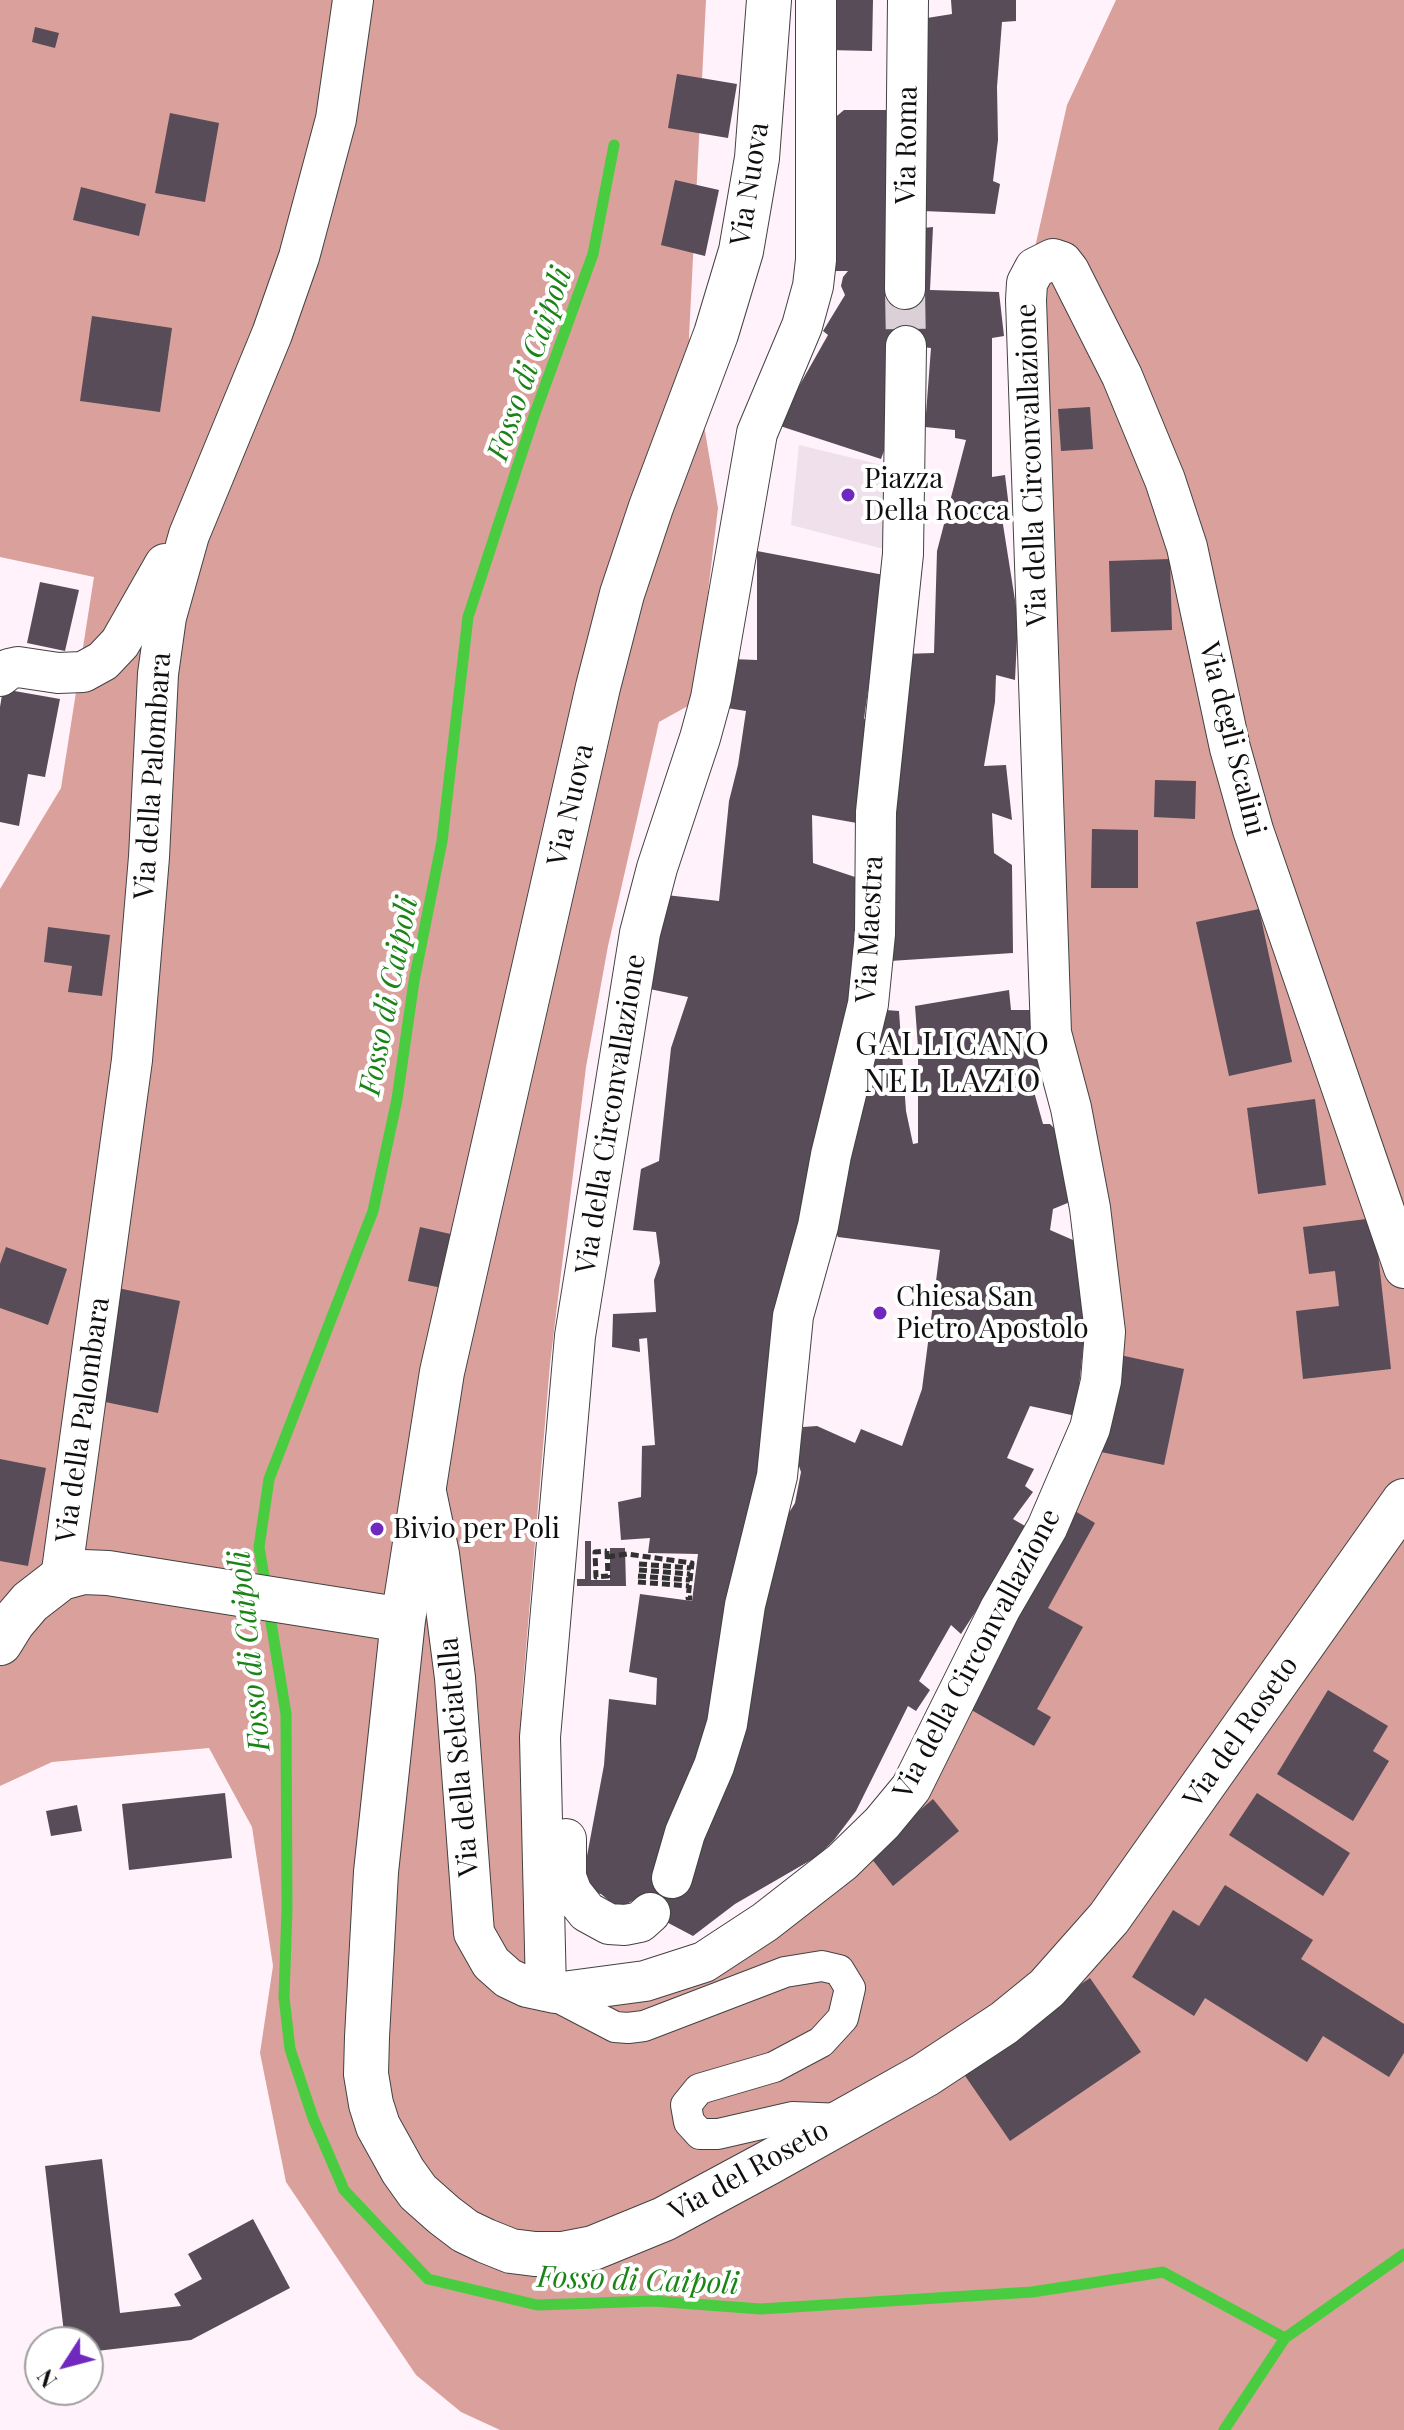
<!DOCTYPE html>
<style>
body{margin:0}
#map{position:relative;width:1404px;height:2430px;overflow:hidden;background:#fff2fb;font-family:"Playfair Display",serif}
canvas{display:block}
.north{position:absolute;left:24px;top:2326px;width:80px;height:80px;box-sizing:border-box;background:#fff;border:2px solid #9f9f9f;border-radius:50%;rotate:234deg;font-size:22px;font-weight:700;line-height:32px;text-align:center;color:#0f0f0f}
.north::after{content:'';display:block;margin:auto;width:28px;height:36px;background:#7028bf;clip-path:polygon(50% 0,100% 100%,50% 72%,0 100%)}
</style>
<div id="map">
<canvas width="1404" height="2430"></canvas>
<div class="north">N</div>
</div>
<script>
const ctx = document.querySelector('canvas').getContext('2d');
ctx.lineJoin = 'round';
function fill(path, color) {
  ctx.fillStyle = color;
  ctx.fill(path, 'evenodd');
}
function toPath(rows) {
  const path = new Path2D();
  for (const r of rows) {
    path.moveTo(r[0], r[1]);
    for (let i = 2; i < r.length; i += 2) path.lineTo(r[i], r[i + 1]);
  }
  return path;
}
function strokePath(path, color, width, dash) {
  ctx.strokeStyle = color;
  ctx.lineWidth = width;
  ctx.lineCap = dash ? 'butt' : 'round';
  ctx.setLineDash(dash || []);
  ctx.stroke(path);
}
function label(font, color, halo, rows, align = 'center') {
  ctx.font = font + ' "Playfair Display",serif';
  ctx.lineWidth = 8;
  ctx.setLineDash([]);
  ctx.textBaseline = 'middle';
  ctx.strokeStyle = halo;
  ctx.fillStyle = color;
  for (const [text, x, y, turn = 0] of rows) {
    ctx.save();
    ctx.translate(x, y);
    ctx.rotate((+turn || 0) * Math.PI / 180);
    ctx.textAlign = isNaN(turn) ? turn : align;
    if (halo) ctx.strokeText(text, 0, 0);
    ctx.fillText(text, 0, 0);
    ctx.restore();
  }
}
const forest = toPath([
 [0,0,706,0,689,337,718,508,695,702,659,722,608,946,586,1067,550,1364,521,1708,524,1783,555,1993,645,1981,882,1823,1096,1403,1071,1108,1027,283,1067,105,1116,0,1404,0,1404,2430,500,2430,461,2412,416,2375,286,2182,260,2053,273,1966,252,1827,209,1748,52,1762,0,1786,0,889,61,788,94,577,0,557]
]);
const plaza = toPath([
 [799,445,903,470,903,554,791,525]
]);
const stream = toPath([
 [266,1589,259,1547,269,1479,373,1211,397,1099,414,981,442,841,468,617,534,416,593,254,614,145],
 [269,1610,286,1714,287,1909,284,1997,290,2049,313,2118,344,2190,428,2279,537,2305,653,2301,761,2309,1032,2292,1163,2272,1285,2338,1224,2430],
 [1285,2338,1404,2254]
]);
const building = toPath([
 [829,0,873,0,872,51,828,50],
 [951,0,1016,0,1016,21,1002,22,997,87,998,140,993,181,1000,184,995,214,923,211,927,18,952,14],
 [35,27,59,33,55,48,32,42],
 [677,74,737,84,728,138,668,128],
 [844,110,888,110,891,268,885,271,888,274,913,229,933,227,930,290,999,292,1004,336,992,338,992,477,1005,475,1010,516,1001,512,1018,619,1015,680,996,675,995,702,984,766,1006,765,1012,820,992,813,994,853,1012,865,1013,953,890,961,884,911,903,654,934,653,937,551,966,440,955,438,955,430,925,427,931,348,895,344,892,429,881,459,777,425,828,335,823,331,845,295,841,286,843,277,848,271,832,271,826,125],
 [170,113,219,123,205,202,155,193],
 [675,180,719,190,705,256,661,245],
 [81,187,146,204,139,236,73,220],
 [92,316,172,328,160,412,80,401],
 [1090,407,1093,449,1061,451,1058,409],
 [757,551,884,575,864,719,876,720,868,825,812,815,813,863,864,880,858,990,783,1282,771,1542,795,1503,801,1472,796,1457,803,1427,817,1426,855,1443,861,1429,902,1446,922,1389,940,1250,838,1237,832,1224,873,1009,899,1011,906,1111,913,1144,918,1143,918,1047,915,1006,1009,990,1011,1010,1031,1010,1051,1072,1031,1081,1043,1124,1050,1124,1055,1129,1075,1200,1053,1209,1050,1230,1073,1240,1080,1249,1090,1280,1076,1416,1030,1406,1007,1458,1034,1469,1025,1486,1033,1492,1013,1519,1025,1526,1000,1574,961,1634,951,1625,919,1681,930,1690,916,1711,908,1706,856,1811,834,1840,818,1856,735,1904,693,1936,657,1917,640,1902,634,1900,623,1906,614,1905,601,1894,596,1893,584,1872,604,1765,609,1699,656,1705,657,1678,629,1672,640,1594,692,1601,698,1554,648,1553,650,1538,621,1540,618,1502,641,1497,642,1446,655,1445,647,1338,639,1339,640,1352,612,1347,613,1314,656,1312,654,1280,660,1263,656,1232,633,1230,641,1169,659,1161,671,1048,688,997,640,987,666,895,719,901,729,801,738,765,746,711,727,708,732,659,757,660],
 [1170,559,1172,630,1111,632,1109,561],
 [40,582,79,590,65,651,27,643],
 [3,689,60,699,45,777,28,774,19,826,0,822,0,707],
 [1155,780,1196,781,1195,819,1154,817],
 [1092,829,1138,830,1138,888,1091,888],
 [1259,909,1292,1062,1229,1076,1196,922],
 [48,927,110,935,102,996,68,992,72,966,44,962],
 [1315,1099,1326,1185,1258,1194,1247,1108],
 [1374,1218,1391,1369,1303,1379,1296,1311,1339,1306,1335,1271,1309,1274,1303,1227],
 [420,1227,459,1236,447,1289,408,1281],
 [6,1247,67,1269,48,1325,0,1308,0,1264],
 [113,1287,180,1301,158,1413,91,1399],
 [1120,1355,1184,1369,1164,1465,1101,1452],
 [0,1459,46,1468,28,1566,0,1561],
 [1070,1508,1095,1523,1048,1608,1083,1627,1037,1709,1051,1717,1034,1746,968,1708],
 [585,1541,591,1541,591,1580,610,1580,610,1548,625,1548,626,1586,577,1586,577,1579,585,1579],
 [1328,1690,1388,1726,1373,1751,1389,1761,1353,1821,1277,1774],
 [225,1793,232,1858,129,1870,122,1804],
 [1257,1793,1350,1853,1323,1896,1229,1835],
 [933,1799,959,1831,893,1886,868,1854],
 [77,1805,82,1831,51,1836,46,1811],
 [1225,1885,1313,1940,1301,1959,1404,2024,1404,2053,1389,2077,1323,2036,1307,2062,1205,1998,1194,2016,1132,1977,1173,1910,1199,1926],
 [1090,1978,1141,2052,1010,2141,959,2067],
 [102,2159,120,2313,181,2306,174,2294,202,2279,188,2254,253,2219,290,2288,191,2340,88,2352,88,2342,65,2342,45,2166]
]);
const minorTunnel = toPath([
 [905,289,906,346]
]);
const path = toPath([
 [607,1551,608,1576,596,1577,595,1552,607,1551],
 [607,1557,627,1554,692,1563,688,1598,692,1598],
 [639,1564,691,1568],
 [639,1570,690,1574],
 [638,1576,690,1580],
 [638,1582,689,1586]
]);
const pedestrian = toPath([
 [546,1991,615,2027,628,2028,644,2026,785,1972,822,1966,839,1970,850,1988,843,2018,821,2042,774,2067,699,2089,686,2105,689,2122,700,2134,718,2134,792,2117,844,2119]
]);
const minor = toPath([
 [905,289,908,0],
 [0,676,9,669,18,667,58,673,83,672,103,661,120,643,165,564],
 [426,1492,439,1554,455,1678,474,1933,491,1963,508,1978,527,1987,555,1993,645,1981,704,1962,765,1922,842,1862,882,1823,911,1788,1000,1609,1047,1528,1090,1428,1101,1381,1105,1332,1090,1208,1071,1108,1051,1033,1026,300,1027,283,1035,268,1053,259,1062,262,1069,271,1122,376,1165,480,1187,547,1230,748,1253,830,1404,1268],
 [61,1578,132,1060,149,857,158,674,166,617,189,535,272,334,299,257,336,119,353,0],
 [566,1839,566,1877,572,1893,587,1912,609,1924,625,1925,640,1922,650,1913],
 [672,1878,685,1833,714,1766,727,1724,745,1605,777,1476,793,1316,818,1226,831,1155,868,1004,875,934,876,812,903,554,906,346],
 [546,1991,540,1737,575,1336,640,933,657,868,700,738,711,698,757,433,802,326,813,286,816,260,816,0]
]);
const tertiary = toPath([
 [769,0,757,158,741,251,716,334,651,507,622,594,598,687,442,1372,403,1620,376,1872,367,2037,366,2074,371,2104,378,2126,403,2171,418,2192,444,2215,465,2231,486,2241,511,2251,535,2254,562,2254,593,2248,664,2219,768,2163,925,2075,1004,2023,1047,1988,1109,1918,1404,1501],
 [0,1643,13,1622,30,1602,61,1578,83,1572,108,1573,403,1620]
]);
const markers = [
 [848,495,8,"#7028bf"],
 [880,1313,8,"#7028bf"],
 [377,1529,8,"#7028bf"]
];
const streetNames = [
 ["Via Roma",907,145,-89],
 ["Via Nuova",750,184,-81],
 ["Via della Circonvallazione",1032,465,-92],
 ["Via degli Scalini",1232,739,76],
 ["Via della Palombara",153,776,-86],
 ["Via Nuova",571,805,-77],
 ["Via Maestra",870,929,-87],
 ["Via della Circonvallazione",611,1114,-81],
 ["Via della Palombara",83,1420,-82],
 ["Via della Circonvallazione",977,1654,-62],
 ["Via del Roseto",1241,1732,-55],
 ["Via della Selciatella",459,1757,-95],
 ["Via del Roseto",749,2171,-29]
];
const poiNames = [
 ["Piazza",864,479],
 ["Della Rocca",864,511],
 ["Chiesa San",896,1297],
 ["Pietro Apostolo",896,1329],
 ["Bivio per Poli",393,1529]
];
const waterNames = [
 ["Fosso di Caipoli",530,364,-71],
 ["Fosso di Caipoli",389,996,-79],
 ["Fosso di Caipoli",250,1651,-96],
 ["Fosso di Caipoli",638,2281,2]
];
const quarterNames = [
 ["GALLICANO",953,1045],
 ["NEL LAZIO",953,1082]
];
fill(forest, '#daa09b');
fill(plaza, '#f0e0ec');
strokePath(stream, '#49cc3f', 11);
fill(building, '#574c58');
strokePath(minorTunnel, '#dbd0d8', 40, [40, 20]);
strokePath(pedestrian, '#424242', 32);
strokePath(minor, '#424242', 42);
strokePath(tertiary, '#424242', 46);
strokePath(path, '#313131', 5, [8, 4]);
strokePath(pedestrian, '#fff', 30);
strokePath(minor, '#fff', 40);
strokePath(tertiary, '#fff', 44);
for (const [x, y, r, color] of markers) {
  const dot = new Path2D();
  dot.arc(x, y, r, 0, 2 * Math.PI);
  ctx.fillStyle = color;
  ctx.fill(dot);
  strokePath(dot, '#fff', 3);
}
label('28px', '#0f0f0f', '#fff', streetNames);
label('28px', '#0f0f0f', '#fff', poiNames, 'left');
label('italic 30px', '#1b8417', '#fff', waterNames);
ctx.letterSpacing = '2px';
label('32px', '#0f0f0f', '#fff', quarterNames);
ctx.letterSpacing = '0px';
</script>
